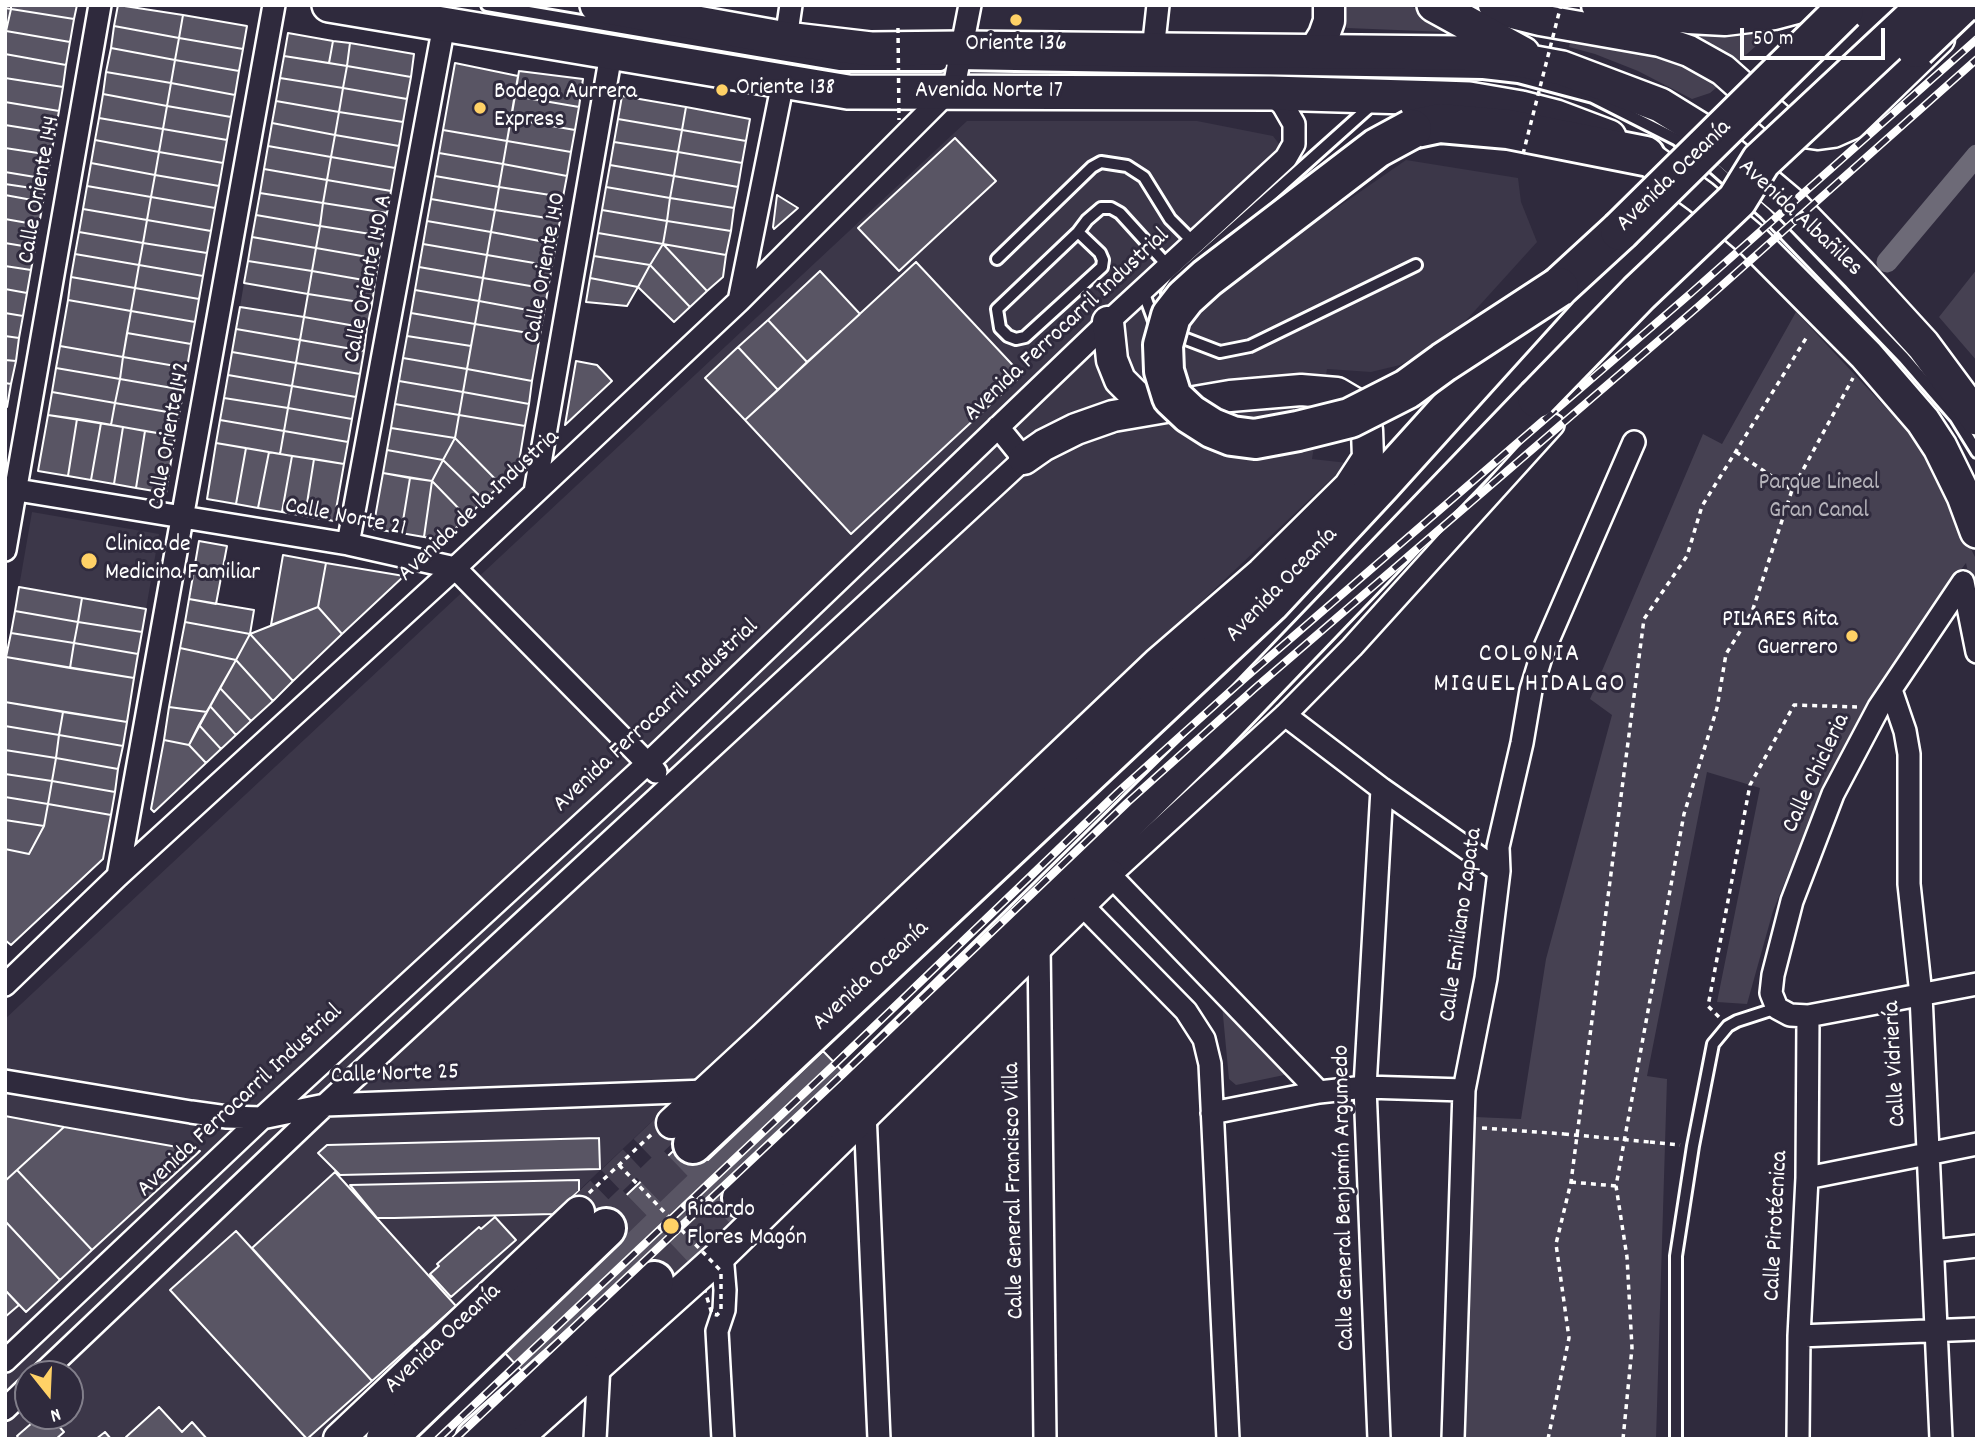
<!DOCTYPE html>
<meta charset="utf-8">
<style>
body{margin:0}
#map{position:relative;width:1982px;height:1444px;overflow:hidden;background:#2f2a3d;font-family:Dekko,sans-serif}
canvas{display:block}
.frame{position:absolute;inset:0;border:7px solid #fff;pointer-events:none}
.north{position:absolute;left:14px;top:1360px;width:70px;height:70px;box-sizing:border-box;background:#2f2a3d;border:2px solid #827f8b;border-radius:50%;rotate:162deg;font-size:19px;font-weight:700;line-height:28px;text-align:center;color:#fff}
.north::after{content:'';display:block;margin:auto;width:24px;height:32px;background:#ffd166;clip-path:polygon(50% 0,100% 100%,50% 72%,0 100%)}
.scale{position:absolute;left:1740px;top:28px;width:145px;height:32px;box-sizing:border-box;border:4px solid #fff;border-top:0;padding-left:9px;font-size:21px;line-height:24px;white-space:nowrap;color:#fff;-webkit-text-stroke:5px #2f2a3d;paint-order:stroke}
</style>
<div id="map">
<canvas width="1982" height="1444"></canvas>
<div class="frame"></div>
<div class="north">N</div>
<div class="scale">50 m</div>
</div>
<script>
const ctx = document.querySelector('canvas').getContext('2d');
ctx.lineJoin = 'round';
function fill(path, color) {
  ctx.fillStyle = color;
  ctx.fill(path, 'evenodd');
}
function toPath(rows) {
  const path = new Path2D();
  for (const r of rows) {
    path.moveTo(r[0], r[1]);
    for (let i = 2; i < r.length; i += 2) path.lineTo(r[i], r[i + 1]);
  }
  return path;
}
function strokePath(path, color, width, dash) {
  ctx.strokeStyle = color;
  ctx.lineWidth = width;
  ctx.lineCap = dash ? 'butt' : 'round';
  ctx.setLineDash(dash || []);
  ctx.stroke(path);
}
function label(font, color, halo, rows, align = 'center') {
  ctx.font = font + ' Dekko,sans-serif';
  ctx.lineWidth = 6;
  ctx.setLineDash([]);
  ctx.textBaseline = 'middle';
  ctx.strokeStyle = halo;
  ctx.fillStyle = color;
  for (const [text, x, y, turn = 0] of rows) {
    ctx.save();
    ctx.translate(x, y);
    ctx.rotate((+turn || 0) * Math.PI / 180);
    ctx.textAlign = isNaN(turn) ? turn : align;
    if (halo) ctx.strokeText(text, 0, 0);
    ctx.fillText(text, 0, 0);
    ctx.restore();
  }
}
const built = toPath([
 [967,121,1197,121,1273,136,1331,212,1406,160,1518,178,1521,202,1537,242,1450,338,1400,365,1371,372,1327,369,1312,459,1348,463,316,1439,5,1439,5,1019],
 [28,1374,70,1374,70,1416,28,1416],
 [32,512,159,534,146,609,19,587]
]);
const green = toPath([
 [1338,5,1408,5,1471,33,1347,28],
 [1580,7,1687,26,1785,20,1738,62,1713,45,1684,33,1579,13],
 [1571,36,1678,61,1722,83,1710,93,1692,99,1638,71,1595,54,1569,47],
 [1977,269,1977,361,1939,317],
 [244,283,308,294,304,317,240,307],
 [1796,312,1917,441,1977,561,1977,613,1966,563,1930,610,1851,734,1811,818,1773,911,1747,1004,1717,1002,1760,788,1707,772,1647,1076,1667,1079,1656,1439,1466,1439,1475,1117,1521,1119,1546,959,1612,715,1590,699,1703,434,1722,444],
 [1222,1005,1289,1074,1236,1085,1229,1079]
]);
const canal = toPath([
 [1887,262,1977,155]
]);
const building = toPath([
 [11,5,77,5,74,19,11,9,11,5],
 [118,5,183,15,179,38,114,26,118,5],
 [5,8,11,9,6,31,5,31,5,8],
 [11,9,74,19,70,42,6,31,11,9],
 [183,15,247,26,243,49,179,38,183,15],
 [114,26,179,38,175,60,111,48,114,26],
 [6,31,70,42,66,65,5,54,6,31],
 [288,33,333,41,329,63,284,56,288,33],
 [179,38,243,49,239,71,175,60,179,38],
 [333,41,350,43,347,66,329,63,333,41],
 [350,43,414,54,411,77,347,66,350,43],
 [111,48,175,60,171,83,106,72,111,48],
 [5,54,66,65,63,87,5,78,5,54],
 [284,56,347,66,343,88,280,78,284,56],
 [175,60,239,71,235,95,171,83,175,60],
 [455,63,518,76,507,141,443,130,455,63],
 [347,66,411,77,407,99,343,88,347,66],
 [519,71,583,79,579,107,515,96,519,71],
 [106,72,171,83,167,106,103,94,106,72],
 [5,78,63,87,59,111,5,102,5,78],
 [280,78,343,88,339,112,276,101,280,78],
 [171,83,235,95,231,117,167,106,171,83],
 [343,88,407,99,403,122,339,112,343,88],
 [103,94,167,106,163,129,99,118,103,94],
 [515,96,579,107,575,130,511,119,515,96],
 [622,96,686,107,682,130,618,119,622,96],
 [276,101,339,112,335,135,272,123,276,101],
 [5,102,59,111,55,133,5,125,5,102],
 [167,106,231,117,227,140,163,129,167,106],
 [686,107,750,119,746,141,682,130,686,107],
 [339,112,403,122,399,146,335,135,339,112],
 [99,118,163,129,159,152,95,140,99,118],
 [511,119,575,130,571,152,507,141,511,119],
 [618,119,682,130,678,152,614,142,618,119],
 [272,123,335,135,331,157,268,146,272,123],
 [5,125,55,133,51,155,5,148,5,125],
 [163,129,227,140,223,163,159,152,163,129],
 [443,130,507,141,503,164,439,153,443,130],
 [682,130,746,141,742,163,678,152,682,130],
 [335,135,399,146,395,168,331,157,335,135],
 [955,138,996,181,899,271,858,228,955,138],
 [95,140,159,152,155,175,91,163,95,140],
 [507,141,571,152,567,176,503,164,507,141],
 [614,142,678,152,674,176,610,165,614,142],
 [268,146,331,157,327,180,264,169,268,146],
 [5,148,51,155,47,179,5,172,5,148],
 [159,152,223,163,219,186,155,175,159,152],
 [678,152,742,163,738,187,674,176,678,152],
 [439,153,503,164,499,187,435,176,439,153],
 [331,157,395,168,391,191,327,180,331,157],
 [91,163,155,175,151,197,87,186,91,163],
 [503,164,567,176,563,197,499,187,503,164],
 [610,165,674,176,670,198,606,187,610,165],
 [264,169,327,180,323,203,260,193,264,169],
 [5,172,47,179,45,190,5,184,5,172],
 [155,175,219,186,215,208,151,197,155,175],
 [435,176,499,187,495,210,431,199,435,176],
 [674,176,738,187,734,208,670,198,674,176],
 [327,180,391,191,387,213,323,203,327,180],
 [5,184,45,190,43,202,5,195,5,184],
 [87,186,151,197,147,220,83,209,87,186],
 [499,187,563,197,560,220,495,210,499,187],
 [606,187,670,198,667,221,602,210,606,187],
 [260,193,323,203,320,226,256,215,260,193],
 [5,195,43,202,39,225,5,219,5,195],
 [777,195,798,208,774,229,773,227,777,195],
 [151,197,215,208,211,231,147,220,151,197],
 [670,198,734,208,731,231,667,221,670,198],
 [431,199,495,210,491,232,427,221,431,199],
 [323,203,387,213,383,236,320,226,323,203],
 [83,209,147,220,143,243,79,232,83,209],
 [495,210,560,220,556,244,491,232,495,210],
 [602,210,667,221,663,244,598,233,602,210],
 [256,215,320,226,316,248,252,237,256,215],
 [5,219,39,225,35,248,5,243,5,219],
 [147,220,211,231,207,253,143,243,147,220],
 [427,221,491,232,487,255,423,244,427,221],
 [667,221,731,231,726,255,663,244,667,221],
 [320,226,383,236,379,259,316,248,320,226],
 [79,232,143,243,139,265,75,254,79,232],
 [491,232,556,244,552,266,487,255,491,232],
 [598,233,663,244,650,265,594,256,598,233],
 [252,237,316,248,312,271,248,261,252,237],
 [5,243,35,248,31,270,5,266,5,243],
 [143,243,207,253,203,276,139,265,143,243],
 [423,244,487,255,483,278,419,267,423,244],
 [663,244,707,291,690,307,650,265,663,244],
 [663,244,726,255,723,277,707,291,663,244],
 [316,248,379,259,375,282,312,271,316,248],
 [75,254,139,265,135,288,71,277,75,254],
 [487,255,552,266,548,289,483,278,487,255],
 [594,256,650,265,638,287,590,278,594,256],
 [248,261,312,271,308,294,244,283,248,261],
 [916,262,1022,375,851,534,745,420,916,262],
 [139,265,203,276,199,299,135,288,139,265],
 [650,265,690,307,674,322,638,287,650,265],
 [5,266,31,270,27,293,5,289,5,266],
 [419,267,483,278,479,301,415,290,419,267],
 [312,271,375,282,372,304,308,294,312,271],
 [820,271,860,314,807,362,768,320,820,271],
 [71,277,135,288,131,311,68,300,71,277],
 [483,278,548,289,544,313,479,301,483,278],
 [590,278,638,287,627,306,586,302,590,278],
 [135,288,199,299,195,322,131,311,135,288],
 [5,289,27,293,23,316,5,313,5,289],
 [415,290,479,301,475,324,411,313,415,290],
 [308,294,372,304,367,328,304,317,308,294],
 [68,300,131,311,123,357,60,346,68,300],
 [479,301,544,313,540,335,475,324,479,301],
 [240,307,304,317,300,340,236,329,240,307],
 [131,311,195,322,191,344,127,333,131,311],
 [5,313,23,316,19,338,5,336,5,313],
 [411,313,475,324,471,346,407,336,411,313],
 [304,317,367,328,364,351,300,340,304,317],
 [768,320,807,362,778,390,738,347,768,320],
 [475,324,540,335,532,381,467,369,475,324],
 [236,329,300,340,296,363,232,352,236,329],
 [127,333,191,344,187,368,123,357,127,333],
 [5,336,19,338,16,361,5,360,5,336],
 [407,336,471,346,467,369,403,358,407,336],
 [300,340,364,351,360,374,296,363,300,340],
 [60,346,123,357,120,379,56,368,60,346],
 [738,347,778,390,745,420,705,378,738,347],
 [232,352,296,363,292,386,228,375,232,352],
 [123,357,187,368,184,390,120,379,123,357],
 [403,358,467,369,463,392,399,381,403,358],
 [5,360,16,361,11,384,5,383,5,360],
 [576,361,597,365,612,381,565,425,576,361],
 [296,363,360,374,356,397,292,386,296,363],
 [56,368,120,379,115,403,52,392,56,368],
 [467,369,532,381,529,404,463,392,467,369],
 [228,375,292,386,288,408,224,398,228,375],
 [120,379,184,390,179,414,115,403,120,379],
 [399,381,463,392,459,415,395,404,399,381],
 [5,383,11,384,7,407,5,407,5,383],
 [292,386,356,397,352,419,288,408,292,386],
 [52,392,115,403,111,425,48,415,52,392],
 [463,392,529,404,525,426,459,415,463,392],
 [224,398,288,408,284,431,220,420,224,398],
 [115,403,179,414,175,436,111,425,115,403],
 [395,404,459,415,455,438,391,428,395,404],
 [288,408,352,419,348,442,284,431,288,408],
 [48,415,77,419,68,476,38,471,48,415],
 [459,415,525,426,518,468,501,485,455,438,459,415],
 [77,419,101,423,91,480,68,476,77,419],
 [220,420,284,431,280,454,216,443,220,420],
 [101,423,123,427,114,484,91,480,101,423],
 [123,427,145,431,136,488,114,484,123,427],
 [391,428,455,438,443,460,387,450,391,428],
 [145,431,175,436,166,493,136,488,145,431],
 [284,431,348,442,344,464,280,454,284,431],
 [455,438,501,485,484,500,443,460,455,438],
 [216,443,246,448,236,504,207,499,216,443],
 [246,448,269,452,258,508,236,504,246,448],
 [387,450,443,460,432,481,383,473,387,450],
 [269,452,292,456,282,512,258,508,269,452],
 [292,456,314,459,305,516,282,512,292,456],
 [314,459,344,464,334,521,305,516,314,459],
 [443,460,484,500,467,517,432,481,443,460],
 [383,473,410,478,401,533,373,529,383,473],
 [410,478,432,481,424,537,401,533,410,478],
 [432,481,467,517,444,540,424,537,432,481],
 [199,541,227,546,216,604,189,599,199,541],
 [283,555,326,563,318,607,271,625,283,555],
 [326,563,404,576,342,634,318,607,326,563],
 [19,587,82,598,78,622,15,611,19,587],
 [82,598,146,609,142,632,78,622,82,598],
 [189,599,254,610,250,634,185,622,189,599],
 [318,607,342,634,293,681,250,634,318,607],
 [15,611,78,622,74,643,11,633,15,611],
 [78,622,142,632,138,654,74,643,78,622],
 [185,622,250,634,236,660,180,648,185,622],
 [11,633,74,643,70,668,6,657,11,633],
 [250,634,293,681,273,701,236,660,250,634],
 [74,643,138,654,134,678,70,668,74,643],
 [180,648,236,660,207,712,169,707,180,648],
 [6,657,134,678,127,722,5,702,6,657],
 [236,660,273,701,251,721,220,688,236,660],
 [220,688,251,721,236,735,210,706,220,688],
 [5,702,63,712,59,735,5,726,5,702],
 [210,706,236,735,221,749,199,725,210,706],
 [169,707,207,712,189,745,164,740,169,707],
 [63,712,127,722,123,746,59,735,63,712],
 [199,725,221,749,206,763,189,745,199,725],
 [5,726,59,735,56,758,5,750,5,726],
 [59,735,123,746,118,769,56,758,59,735],
 [164,740,189,745,206,763,154,812,151,809,164,740],
 [5,750,56,758,52,781,5,774,5,750],
 [56,758,118,769,115,792,52,781,56,758],
 [5,774,52,781,48,804,5,797,5,774],
 [52,781,115,792,111,815,48,804,52,781],
 [5,797,48,804,44,826,5,820,5,797],
 [48,804,111,815,103,859,11,945,5,940,5,849,29,854,44,826,48,804],
 [5,820,44,826,29,854,5,849,5,820],
 [823,1051,853,1082,752,1209,664,1293,534,1384,504,1352,620,1243,599,1221,687,1138,708,1160,823,1051],
 [5,1116,64,1127,5,1181,5,1116],
 [64,1127,200,1151,92,1250,17,1170,64,1127],
 [599,1138,600,1169,340,1175,318,1153,327,1145,599,1138],
 [17,1170,92,1250,60,1280,5,1221,5,1181,17,1170],
 [335,1172,456,1306,372,1381,252,1248,335,1172],
 [579,1180,579,1191,553,1214,394,1218,377,1218,350,1185,579,1180],
 [495,1217,516,1240,451,1297,430,1274,439,1266,437,1264,479,1227,481,1229,495,1217],
 [5,1221,60,1280,26,1312,5,1290,5,1221],
 [236,1231,372,1381,307,1439,170,1290,236,1231],
 [5,1290,19,1305,5,1317,5,1290],
 [159,1407,182,1432,192,1422,207,1439,128,1439,126,1437,159,1407],
 [40,1416,50,1416,64,1432,56,1439,19,1439,17,1436,40,1416],
 [105,1432,111,1439,96,1439,105,1432]
]);
const secondaryTunnel = toPath([
 [579,1212,672,1123]
]);
const highwayTunnel = toPath([
 [606,1228,693,1144],
 [654,1281,742,1198]
]);
const path = toPath([
 [1736,452,1792,490],
 [1719,1017,1708,1006,1750,785,1794,705,1857,707],
 [1482,1128,1564,1134],
 [1650,1142,1680,1145],
 [1571,1182,1616,1186],
 [589,1193,652,1134],
 [1548,1439,1569,1338,1556,1244,1571,1182,1644,619,1687,556,1702,506,1808,335],
 [1623,1439,1632,1348,1627,1257,1616,1186,1684,814,1717,708,1726,654,1752,612,1792,490,1853,378]
]);
const lane = toPath([
 [487,5,840,65,941,65],
 [957,64,1483,73,1518,77,1593,97,1676,139,1691,150],
 [1704,159,1765,213,1904,358,1956,418,1977,452],
 [1078,232,1100,253,1103,260,1102,267,1025,337,1016,339,1008,336,1000,328,997,309,1078,232,1087,220,1101,208,1111,208,1120,213,1169,267],
 [997,259,1092,167,1101,162,1127,166,1144,177,1170,219,1194,243],
 [1143,291,1154,321,1159,326],
 [1167,293,1175,281,1374,103],
 [1173,334,1220,352,1250,346,1416,265],
 [1676,1439,1676,1256,1693,1146,1713,1044,1728,1026,1737,1021,1777,1008]
]);
const street = toPath([
 [786,39,791,5],
 [1153,51,1158,5],
 [739,301,783,82],
 [5,488,348,544,455,568,656,772],
 [535,492,611,54],
 [348,544,444,25],
 [5,550,100,5],
 [1963,582,1879,707,1833,794,1792,901,1773,975,1771,993,1777,1008,1790,1015,1808,1016,1977,984],
 [1963,582,1977,652],
 [1891,690,1905,731,1909,754,1909,884,1921,995,1941,1439],
 [1285,715,1382,789,1499,871],
 [118,876,274,5],
 [1081,904,1186,1011,1204,1039,1210,1064,1228,1439],
 [1039,943,1045,1439],
 [5,985,118,876,455,568,739,301,948,92,955,82,970,5],
 [5,1081,191,1112,227,1117,262,1118,325,1105,706,1091],
 [1319,1092,1110,875,1285,715,1352,647,1553,425],
 [865,1112,879,1439],
 [1212,1113,1319,1092,1365,1087,1464,1090],
 [1807,1178,1977,1144],
 [1933,1251,1977,1246],
 [722,1254,725,1290,724,1310,717,1331,723,1439],
 [1799,1336,1977,1329],
 [5,1361,262,1118,648,763,1108,322,1286,158,1294,144,1294,124,1283,105,1271,93],
 [42,1374,325,1105,1024,459,998,427],
 [5,1409,28,1387],
 [595,1439,599,1365],
 [1379,1439,1365,1087,1382,789],
 [1453,1439,1464,1090,1486,978,1499,871,1498,847,1522,743,1531,690,1542,654,1634,442],
 [1798,1439,1799,1336,1807,1178,1808,1016]
]);
const secondary = toPath([
 [1494,5,1512,13,1540,20,1660,41,1689,51,1723,70,1785,125,1804,132,1818,134,1833,132,1851,124,1939,39],
 [1597,5,1688,18,1725,20,1774,14,1808,5],
 [1313,53,1324,35,1329,21,1329,5],
 [1108,322,1112,360,1120,380,1136,396,1165,407],
 [672,1123,765,1037,1158,663,1262,573,1349,487,1368,458,1367,430,1359,406,1337,393,1301,390,1230,396,1113,416,1076,429,1044,445,1024,459],
 [339,1439,579,1212],
 [516,1439,722,1254,1110,875]
]);
const primary = toPath([
 [329,5,848,92,1271,93,1441,98,1469,99,1521,108,1556,117,1609,137],
 [597,5,786,39,871,49,963,48,1458,53,1492,55,1562,68,1660,105,1707,134,1790,204,1859,275,1923,345,1977,418],
 [1434,5,1523,54],
 [1653,162,1701,197,1754,242,1866,355,1923,421,1940,447,1964,496,1977,531]
]);
const highway = toPath([
 [1412,129,1440,123,1508,129,1645,156],
 [693,1144,1270,603,1381,484,1559,287,1620,231],
 [742,1198,1206,743,1537,398],
 [386,1439,606,1228],
 [476,1439,654,1281]
]);
const rail = toPath([
 [438,1439,835,1064,1118,792,1245,678,1691,293,1977,39],
 [455,1439,844,1073,1128,802,1254,689,1700,305,1977,59]
]);
const pathBridge = toPath([
 [898,28,899,120],
 [1523,154,1561,5],
 [1564,1134,1650,1142],
 [619,1165,721,1271,721,1311,717,1315,712,1314,705,1291]
]);
const highwayBridge = toPath([
 [1916,48,1961,5],
 [1412,129,1377,148,1207,278,1185,298,1171,316,1163,345,1164,371,1172,397,1190,414,1212,428,1232,436,1255,439,1298,431,1350,418,1407,389,1444,362,1559,287],
 [1620,231,1844,10],
 [1537,398,1639,293,1737,200,1761,161,1928,5]
]);
const markers = [
 [1016,20,7,"#ffd166"],
 [722,90,7,"#ffd166"],
 [480,108,7,"#ffd166"],
 [89,561,9,"#ffd166"],
 [1852,636,7,"#ffd166"],
 [671,1226,9,"#ffd166"]
];
const poiNames = [
 ["Oriente 136",1016,46,"center"],
 ["Oriente 138",736,90],
 ["Bodega Aurrera",494,94],
 ["Express",494,122],
 ["Clinica de",105,547],
 ["Medicina Familiar",105,575],
 ["PILARES Rita",1838,622,"right"],
 ["Guerrero",1838,650,"right"],
 ["Ricardo",687,1212],
 ["Flores Magón",687,1240]
];
const streetNames = [
 ["Avenida Norte 17",989,93],
 ["Avenida Oceanía",1675,177,-44],
 ["Calle Oriente 144",41,190,-80],
 ["Avenida Albañiles",1799,219,43],
 ["Calle Oriente 140",547,268,-80],
 ["Calle Oriente 140 A",370,279,-79],
 ["Avenida Ferrocarril Industrial",1068,326,-43],
 ["Calle Oriente 142",171,436,-80],
 ["Avenida de la Industria",480,507,-43],
 ["Calle Norte 21",345,519,11],
 ["Avenida Oceanía",1283,586,-46],
 ["Avenida Ferrocarril Industrial",657,717,-43],
 ["Calle Chicleria",1818,774,-65],
 ["Calle Emiliano Zapata",1463,925,-82],
 ["Avenida Oceanía",872,977,-43],
 ["Calle Vidriería",1897,1064,-93],
 ["Calle Norte 25",395,1076,-2],
 ["Avenida Ferrocarril Industrial",241,1102,-43],
 ["Calle General Francisco Villa",1016,1191,-91],
 ["Calle General Benjamín Argumedo",1346,1198,-91],
 ["Calle Pirotécnica",1778,1226,-87],
 ["Avenida Oceanía",444,1340,-43]
];
const parkNames = [
 ["Parque Lineal",1819,485],
 ["Gran Canal",1819,513]
];
const neighbourhoodNames = [
 ["COLONIA",1530,656],
 ["MIGUEL HIDALGO",1530,686]
];
fill(built, '#3c3749');
fill(green, '#464152');
strokePath(canal, '#6d6a77', 21);
fill(building, '#595564');
strokePath(building, '#fff', 2);
strokePath(secondaryTunnel, '#443f50', 30, [30, 15]);
strokePath(highwayTunnel, '#443f50', 38, [38, 19]);
strokePath(lane, '#fff', 16);
strokePath(street, '#fff', 26);
strokePath(secondary, '#fff', 35);
strokePath(primary, '#fff', 38);
strokePath(highway, '#fff', 44);
strokePath(path, '#fff', 3.5, [5, 5]);
strokePath(lane, '#2f2a3d', 10);
strokePath(street, '#2f2a3d', 21);
strokePath(secondary, '#2f2a3d', 30);
strokePath(primary, '#2f2a3d', 33);
strokePath(highway, '#2f2a3d', 38);
strokePath(rail, '#fff', 8);
strokePath(rail, '#2f2a3d', 5, [16]);
strokePath(highwayBridge, '#fff', 44, []);
strokePath(pathBridge, '#fff', 3.5, [5, 5]);
strokePath(highwayBridge, '#2f2a3d', 38);
for (const [x, y, r, color] of markers) {
  const dot = new Path2D();
  dot.arc(x, y, r, 0, 2 * Math.PI);
  ctx.fillStyle = color;
  ctx.fill(dot);
  strokePath(dot, '#2f2a3d', 2.5);
}
label('24px', '#fff', '#2f2a3d', poiNames, 'left');
label('24px', '#fff', '#2f2a3d', streetNames);
label('24px', '#b5b3ba', '#2f2a3d', parkNames);
ctx.letterSpacing = '2px';
label('26px', '#fff', '#2f2a3d', neighbourhoodNames);
ctx.letterSpacing = '0px';
</script>
